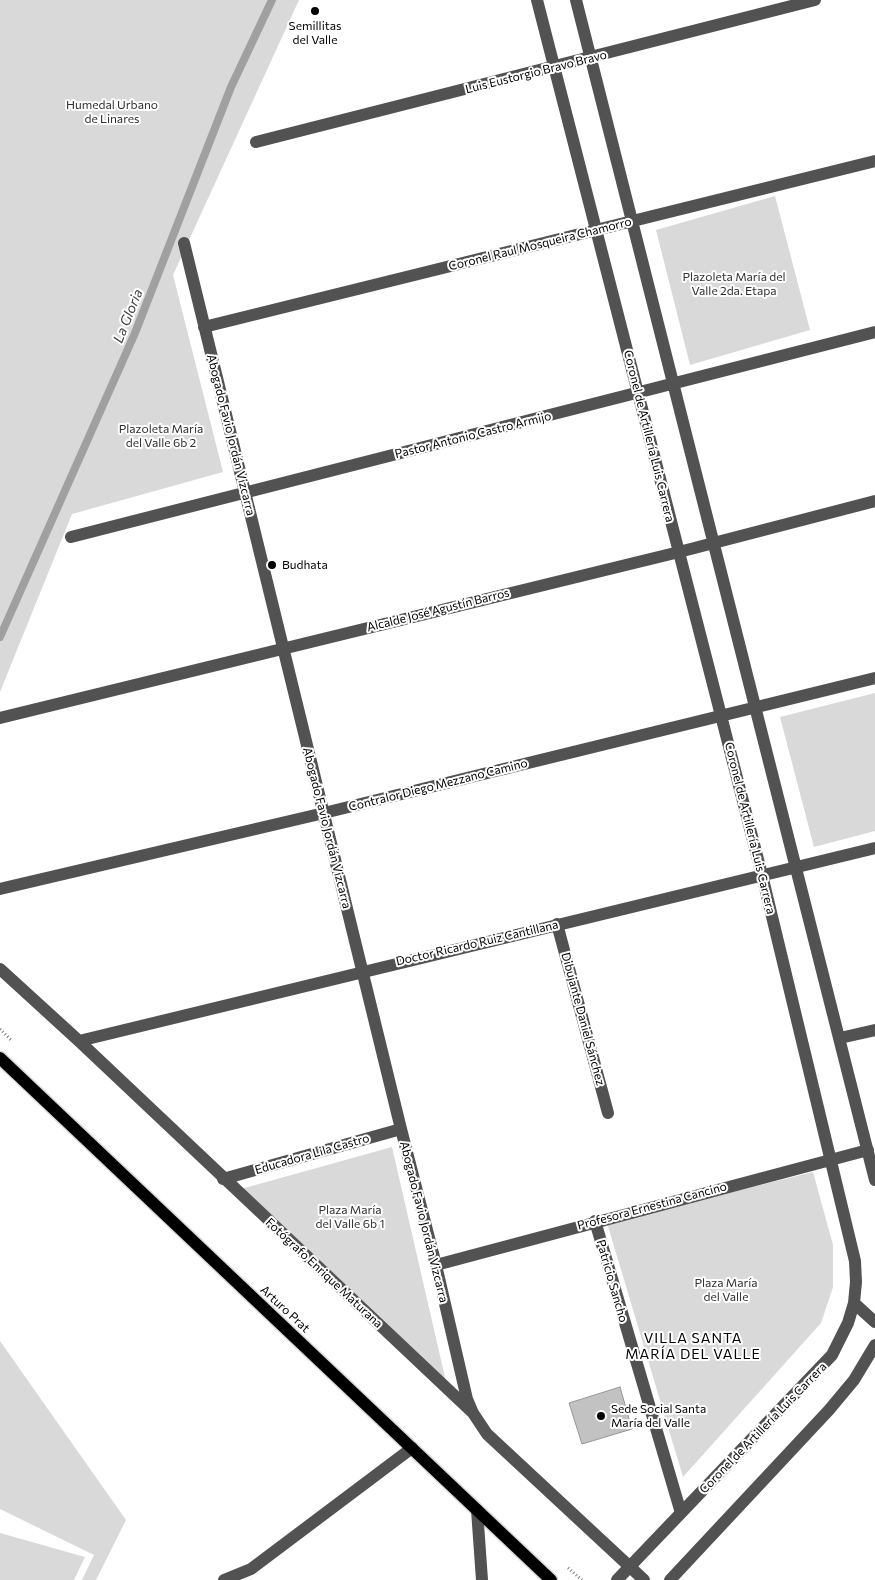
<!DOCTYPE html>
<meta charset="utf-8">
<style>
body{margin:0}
canvas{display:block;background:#fff}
</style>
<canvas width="875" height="1580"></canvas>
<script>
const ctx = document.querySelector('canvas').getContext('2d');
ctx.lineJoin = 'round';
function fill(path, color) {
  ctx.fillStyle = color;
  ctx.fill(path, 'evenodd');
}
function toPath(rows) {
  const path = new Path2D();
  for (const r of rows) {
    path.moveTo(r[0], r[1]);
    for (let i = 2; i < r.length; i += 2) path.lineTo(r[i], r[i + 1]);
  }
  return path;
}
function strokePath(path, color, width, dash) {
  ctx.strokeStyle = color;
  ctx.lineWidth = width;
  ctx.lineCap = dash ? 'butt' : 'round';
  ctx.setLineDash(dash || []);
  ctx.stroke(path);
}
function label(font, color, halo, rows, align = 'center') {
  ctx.font = font + ' Commissioner,sans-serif';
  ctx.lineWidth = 4;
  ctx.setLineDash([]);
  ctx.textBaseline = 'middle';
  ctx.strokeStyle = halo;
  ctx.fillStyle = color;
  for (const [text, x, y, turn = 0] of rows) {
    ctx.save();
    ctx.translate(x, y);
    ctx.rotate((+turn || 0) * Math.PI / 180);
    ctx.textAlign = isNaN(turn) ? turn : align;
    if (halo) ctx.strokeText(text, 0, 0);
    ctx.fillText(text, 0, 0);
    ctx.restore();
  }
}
const green = toPath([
 [0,0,299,0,173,275,223,472,72,514,0,692],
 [775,196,810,330,690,365,656,230],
 [875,693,875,831,814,847,780,717],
 [392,1147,447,1386,241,1189],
 [813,1172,833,1245,833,1287,821,1323,683,1477,607,1223],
 [0,1341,126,1520,96,1580,82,1580,94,1555,0,1509],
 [0,1533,85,1557,74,1580,0,1580]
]);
const stream = toPath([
 [0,637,135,333,231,87,272,0]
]);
const building = toPath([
 [620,1387,632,1429,582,1444,569,1403,620,1387]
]);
const path = toPath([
 [0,1029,12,1041],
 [568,1568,582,1580]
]);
const minor = toPath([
 [537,0,762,875,855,1261,856,1282,854,1303,848,1323,832,1355,617,1580],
 [576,0,875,1180],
 [256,142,815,0],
 [184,243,401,1129,436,1265,467,1399,473,1413],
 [204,327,875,161],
 [71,537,875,332],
 [0,718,679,552,875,501],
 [0,889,324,813,875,678],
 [557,924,608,1113],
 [0,969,79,1041,473,1413,487,1434,644,1580],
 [840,1038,875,1030],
 [79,1041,875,848],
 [223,1179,401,1129],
 [595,1221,681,1513],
 [436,1265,868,1150],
 [854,1303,875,1322],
 [477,1510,482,1580],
 [224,1580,251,1569,412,1448],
 [670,1580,829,1410,854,1380,875,1345]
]);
const major = toPath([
 [0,1058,551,1580]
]);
const markers = [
 [315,11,5,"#000"],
 [272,565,5,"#000"],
 [601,1416,5,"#000"]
];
const poiNames = [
 ["Semillitas",315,26,"center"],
 ["del Valle",315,40,"center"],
 ["Budhata",282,565],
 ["Sede Social Santa",611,1409],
 ["María del Valle",611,1423]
];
const streetNames = [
 ["Luis Eustorgio Bravo Bravo",536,72,-14],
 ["Coronel Raul Mosqueira Chamorro",540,244,-14],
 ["Abogado Favio Jordán Vizcarra",231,435,76],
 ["Pastor Antonio Castro Armijo",473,435,-14],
 ["Coronel de Artillería Luis Carrera",649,436,76],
 ["Alcalde José Agustín Barros",438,610,-14],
 ["Contralor Diego Mezzano Camino",438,785,-14],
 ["Abogado Favio Jordán Vizcarra",327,828,76],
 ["Coronel de Artillería Luis Carrera",750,828,76],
 ["Doctor Ricardo Ruiz Cantillana",477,943,-13],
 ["Dibujante Daniel Sánchez",583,1019,75],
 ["Educadora Lila Castro",312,1154,-16],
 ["Profesora Ernestina Cancino",652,1206,-15],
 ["Abogado Favio Jordán Vizcarra",424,1222,76],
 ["Fotógrafo Enrique Maturana",324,1273,43],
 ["Patricio Sancho",612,1281,74],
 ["Arturo Prat",285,1309,43],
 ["Coronel de Artillería Luis Carrera",763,1428,-46]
];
const parkNames = [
 ["Humedal Urbano",112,105],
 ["de Linares",112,119],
 ["Plazoleta María del",734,277],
 ["Valle 2da. Etapa",734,291],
 ["Plazoleta María",161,429],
 ["del Valle 6b 2",161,443],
 ["Plaza María",350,1210],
 ["del Valle 6b 1",350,1224],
 ["Plaza María",726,1283],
 ["del Valle",726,1297]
];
const waterNames = [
 ["La Gloria",128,316,-68]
];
const neighbourhoodNames = [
 ["VILLA SANTA",693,1338],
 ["MARÍA DEL VALLE",693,1354]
];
fill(green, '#d9d9d9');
strokePath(stream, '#a0a0a0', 8);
fill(building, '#c2c2c2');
strokePath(building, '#969696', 1);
strokePath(major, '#dbdbdb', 15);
strokePath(path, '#747474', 3, [1, 2.5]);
strokePath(minor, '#525252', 12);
strokePath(major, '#000', 12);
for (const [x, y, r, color] of markers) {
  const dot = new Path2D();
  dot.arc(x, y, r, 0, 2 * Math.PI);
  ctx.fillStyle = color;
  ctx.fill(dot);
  strokePath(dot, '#fff', 2);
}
label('12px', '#000', '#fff', poiNames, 'left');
label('12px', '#000', '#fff', streetNames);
label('12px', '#303030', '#fff', parkNames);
label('italic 14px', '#414141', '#fff', waterNames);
ctx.letterSpacing = '1px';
label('14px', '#000', '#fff', neighbourhoodNames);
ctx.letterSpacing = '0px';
</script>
